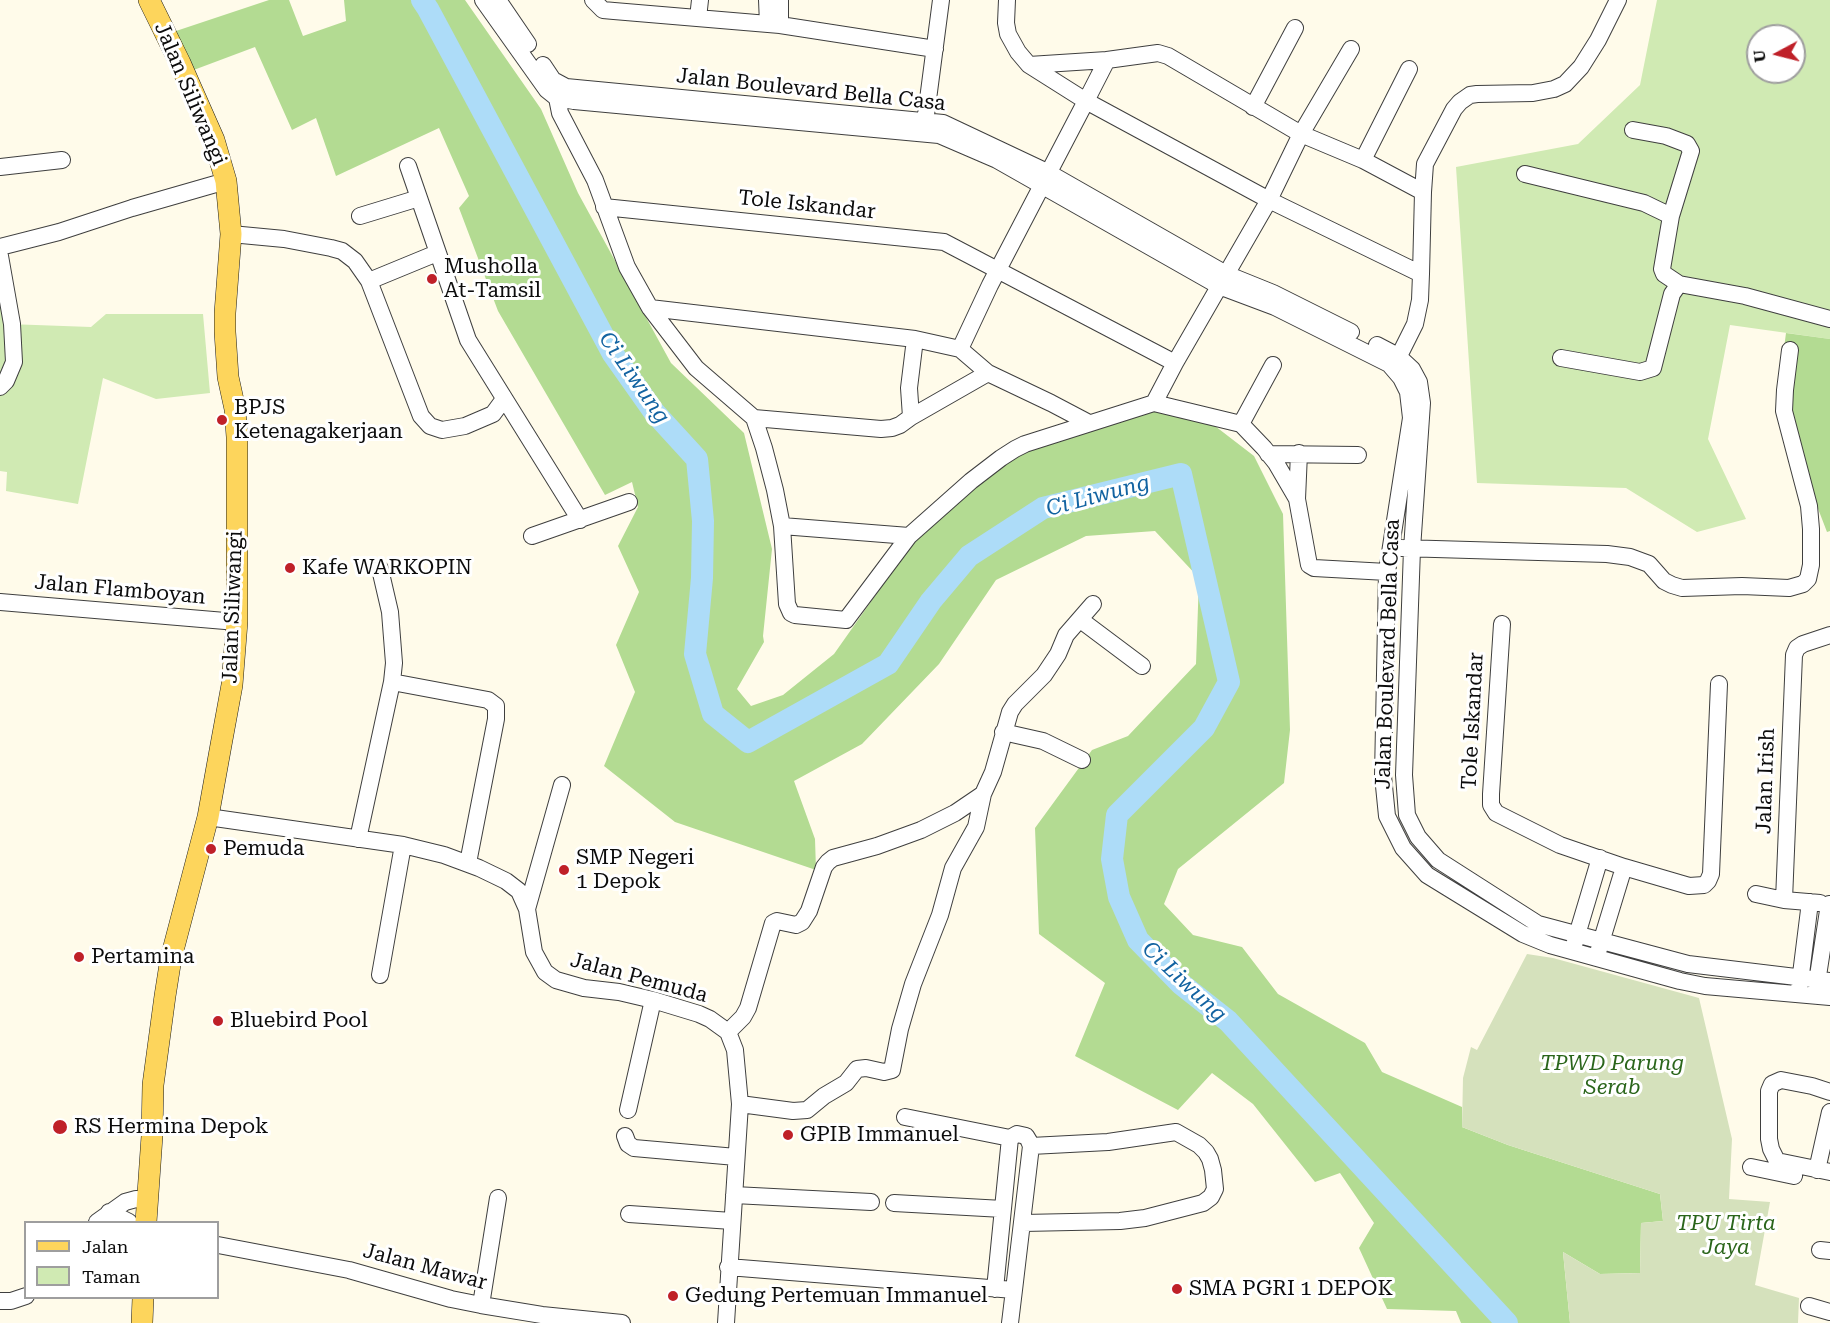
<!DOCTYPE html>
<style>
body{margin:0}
#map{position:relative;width:1830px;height:1323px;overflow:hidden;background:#fffbea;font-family:"Roboto Serif",serif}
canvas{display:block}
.legend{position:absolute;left:24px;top:1221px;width:195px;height:78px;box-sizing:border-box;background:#fff;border:2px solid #9e9e9e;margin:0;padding:8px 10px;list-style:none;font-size:18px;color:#0c0c0c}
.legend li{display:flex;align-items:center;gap:12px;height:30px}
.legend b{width:30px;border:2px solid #9e9e9e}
.north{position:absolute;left:1746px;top:24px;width:60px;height:60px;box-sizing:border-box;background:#fff;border:2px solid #9e9e9e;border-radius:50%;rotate:263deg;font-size:16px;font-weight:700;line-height:24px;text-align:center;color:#0c0c0c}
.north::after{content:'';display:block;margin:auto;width:21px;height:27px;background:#bf2028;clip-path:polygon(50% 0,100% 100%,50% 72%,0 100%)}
</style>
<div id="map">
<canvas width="1830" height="1323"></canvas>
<ul class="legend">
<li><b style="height:8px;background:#fdd55c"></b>Jalan</li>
<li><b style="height:16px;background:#d0eab3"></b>Taman</li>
</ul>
<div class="north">U</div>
</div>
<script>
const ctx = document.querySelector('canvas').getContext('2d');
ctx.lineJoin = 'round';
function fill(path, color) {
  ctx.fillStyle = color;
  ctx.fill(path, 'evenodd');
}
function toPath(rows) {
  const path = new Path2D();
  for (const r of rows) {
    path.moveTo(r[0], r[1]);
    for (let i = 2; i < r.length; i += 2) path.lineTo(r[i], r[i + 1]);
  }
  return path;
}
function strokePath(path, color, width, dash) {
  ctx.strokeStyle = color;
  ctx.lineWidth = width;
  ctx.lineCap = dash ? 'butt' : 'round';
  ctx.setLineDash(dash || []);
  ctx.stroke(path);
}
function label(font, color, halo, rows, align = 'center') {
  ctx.font = font + ' "Roboto Serif",serif';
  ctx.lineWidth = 6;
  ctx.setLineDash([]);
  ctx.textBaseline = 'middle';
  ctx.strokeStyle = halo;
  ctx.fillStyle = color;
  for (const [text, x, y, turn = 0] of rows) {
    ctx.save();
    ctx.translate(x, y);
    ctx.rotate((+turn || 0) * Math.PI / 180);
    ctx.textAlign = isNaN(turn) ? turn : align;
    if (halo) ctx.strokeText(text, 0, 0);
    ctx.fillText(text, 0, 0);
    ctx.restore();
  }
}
const green = toPath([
 [1657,0,1830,0,1830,339,1730,325,1708,439,1746,519,1697,532,1626,488,1477,483,1456,167,1578,144,1640,85],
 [1758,36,1794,36,1794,72,1758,72],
 [0,285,8,324,91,327,106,314,203,314,210,393,156,399,103,378,78,504,6,491,7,472,0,471]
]);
const forest = toPath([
 [269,0,289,0,303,36,346,21,344,0,465,0,541,109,578,193,671,363,744,433,772,549,763,636,764,642,737,689,751,706,783,695,834,654,944,498,1014,445,1164,409,1215,426,1254,456,1283,514,1290,730,1284,783,1178,869,1164,904,1193,935,1242,947,1278,994,1365,1043,1382,1072,1462,1107,1462,1127,1508,1145,1660,1194,1663,1221,1641,1223,1640,1273,1600,1274,1563,1252,1570,1323,1461,1323,1456,1311,1387,1309,1359,1248,1374,1223,1340,1173,1315,1182,1253,1104,1212,1073,1178,1110,1075,1056,1105,983,1039,934,1035,828,1092,750,1128,736,1196,664,1199,578,1155,531,1086,536,996,580,939,664,862,744,794,781,815,839,816,870,675,822,604,766,635,692,616,645,639,592,618,546,638,507,632,482,605,495,498,311,459,208,469,196,439,128,336,176,316,118,292,130,255,47,191,71,176,31],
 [1786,333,1830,339,1830,531,1827,532,1777,402]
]);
const cemetery = toPath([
 [1527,954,1553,958,1699,998,1732,1139,1729,1199,1770,1202,1755,1285,1799,1298,1798,1323,1570,1323,1563,1252,1600,1274,1640,1273,1641,1223,1663,1221,1660,1194,1508,1145,1462,1127,1463,1078,1471,1047,1477,1050]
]);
const river = toPath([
 [422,0,428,9,613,354,654,412,697,459,703,521,702,578,695,654,713,714,748,742,888,664,931,601,969,556,1043,508,1181,474,1229,682,1204,728,1117,815,1112,859,1119,897,1138,940,1181,984,1228,1021,1507,1323]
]);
const minor = toPath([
 [483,0,547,90,557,98,574,101,939,135,997,160,1219,286,1275,307,1389,364,1401,378,1408,392,1411,418,1387,572,1383,776,1387,816,1403,848,1427,875,1523,934,1550,945,1680,981,1705,986,1830,997],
 [498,0,528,44],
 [593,0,603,10,614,11,780,25,935,49],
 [767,0,768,24],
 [780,0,780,25],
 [1007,0,1006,23,1008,34,1018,52,1029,65,1086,101,1107,60,1158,53,1168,56,1301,134,1363,160,1423,192,1421,274],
 [698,18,700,0],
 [543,65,553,80,566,87,943,123,1049,173,1226,274,1273,293,1351,332],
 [1029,65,1107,60],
 [559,89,557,98,560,113,595,180,627,267,650,308,696,368,754,418,764,448,775,490,782,526,787,604,791,613,795,615,846,620,909,536,971,481,1001,458,1015,449,1025,444,1154,403,1241,424,1264,448,1276,463,1297,499,1309,565,1314,568,1387,572],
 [1253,107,1295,28],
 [924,130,941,0],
 [1633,130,1666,136,1687,144,1691,151,1671,216,1662,269,1664,274,1679,284,1745,296,1830,319],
 [1363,160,1409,69],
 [408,166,468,340,580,520],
 [0,167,62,160],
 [1525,174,1644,203,1671,216],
 [1423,192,1425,164,1454,109,1460,102,1470,95,1477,94,1533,93,1554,89,1565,84,1581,67,1598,40,1618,0],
 [604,207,944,242,1175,363],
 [360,216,419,198],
 [231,234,284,239,331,248,342,251,355,261,369,281,421,416,430,426,442,430,465,426,493,414,504,399],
 [0,247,59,232,132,208,226,181],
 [0,256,12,324,14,362,6,381,0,387],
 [369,281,437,253],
 [650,308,915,339,960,349,988,373,1051,403,1089,423],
 [1377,345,1398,356,1412,369,1419,382,1422,403,1412,549,1404,775,1407,815,1418,837,1438,860,1538,924,1688,964,1830,981],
 [960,349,990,285,1086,101,1269,200,1421,274,1420,300,1415,324,1400,354,1391,362],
 [1561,358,1640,372,1653,368,1672,294,1679,284],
 [1154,403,1175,363,1269,200,1301,134,1351,49],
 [911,417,909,388,915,339],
 [754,418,881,429,892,428,900,425,911,417,988,373],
 [1241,424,1273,365],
 [1268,454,1358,455],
 [1297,499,1299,453],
 [782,526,909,536],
 [532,536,629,502],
 [1401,548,1607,554,1630,557,1649,564,1664,581,1672,585,1682,588,1742,586,1789,588,1803,584,1808,579,1811,565,1811,529,1809,506,1784,411,1785,390,1790,350],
 [0,602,237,622],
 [1081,618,1086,624,1142,666],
 [1502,624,1491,794,1491,805,1496,813,1560,845,1624,867,1689,886,1704,885,1708,881,1711,874,1719,684],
 [392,682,488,700,496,706,496,719,468,863],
 [1003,732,1043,741,1082,760],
 [208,817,403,845,444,855,479,868,506,881,519,891,527,909,534,952,545,972,556,980,584,988,619,992,653,1000,699,1014,710,1019,728,1032,735,1050,740,1104,726,1323],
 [358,839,392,682,394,663,390,612,380,569],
 [1756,894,1784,900,1820,903],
 [1784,900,1794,655,1797,648,1803,644,1830,635],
 [527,909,562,785],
 [1574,945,1600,858],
 [1599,949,1624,867],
 [380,975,403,845],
 [1816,989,1829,904],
 [1799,990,1810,902],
 [728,1032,743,1017,748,1008,773,923,777,921,796,925,802,922,809,911,824,867,828,862,833,858,877,846,921,830,955,813,983,794,993,772,1010,712,1015,704,1044,675,1058,654,1066,635,1093,604],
 [1830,1092,1812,1086,1781,1080,1772,1084,1769,1091,1769,1139,1771,1149,1777,1161,1830,1172],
 [740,1104,793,1111,807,1110,824,1096,846,1083,857,1069,866,1068,884,1072,892,1070,900,1029,913,984,940,915,953,868,976,827,983,794],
 [628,1110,653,1000],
 [905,1117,1010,1138,1017,1134,1026,1136,1029,1141,1031,1146,1014,1290],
 [625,1136,628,1144,634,1148,736,1157],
 [1751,1167,1794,1176],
 [1817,1170,1830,1112],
 [734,1195,871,1202],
 [894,1203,1003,1209],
 [109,1212,129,1222],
 [629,1214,732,1221],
 [97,1222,125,1202,136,1199,147,1200],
 [1023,1223,1120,1221,1145,1218,1203,1203,1211,1197,1215,1189,1213,1170,1210,1159,1206,1152,1199,1145,1176,1132,1108,1142,1031,1146],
 [218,1245,349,1270,451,1299,481,1305,542,1315,622,1323],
 [1820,1250,1830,1251],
 [728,1267,1014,1290,1010,1323],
 [995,1289,1010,1138],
 [0,1301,11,1301,26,1296],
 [481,1305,498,1198],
 [1809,1306,1830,1312]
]);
const major = toPath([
 [146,1222,152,1136,153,1085,165,996,171,958,208,817,221,745,232,685,237,622,237,437,235,409,228,377,225,332,225,313,231,234,226,181,214,140,180,63,149,0],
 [142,1323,143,1298]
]);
const markers = [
 [432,279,6,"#bf2028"],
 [222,420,6,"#bf2028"],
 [290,568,6,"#bf2028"],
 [211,849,6,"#bf2028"],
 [564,870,6,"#bf2028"],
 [79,957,6,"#bf2028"],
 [218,1021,6,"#bf2028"],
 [60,1127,8,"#bf2028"],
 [788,1135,6,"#bf2028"],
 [1177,1289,6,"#bf2028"],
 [673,1296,6,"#bf2028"]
];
const streetNames = [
 ["Jalan Boulevard Bella Casa",811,90,6],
 ["Jalan Siliwangi",190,94,67],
 ["Tole Iskandar",807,205,6],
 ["Jalan Flamboyan",120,590,5],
 ["Jalan Siliwangi",233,607,-88],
 ["Jalan Boulevard Bella Casa",1388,654,-88],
 ["Tole Iskandar",1473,721,-87],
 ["Jalan Irish",1766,781,-88],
 ["Jalan Pemuda",639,978,15],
 ["Jalan Mawar",425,1267,15]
];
const poiNames = [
 ["Musholla",444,267],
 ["At-Tamsil",444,291],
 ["BPJS",234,408],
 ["Ketenagakerjaan",234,432],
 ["Kafe WARKOPIN",302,568],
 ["Pemuda",223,849],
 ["SMP Negeri",576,858],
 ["1 Depok",576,882],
 ["Pertamina",91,957],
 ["Bluebird Pool",230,1021],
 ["RS Hermina Depok",74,1127],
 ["GPIB Immanuel",800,1135],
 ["SMA PGRI 1 DEPOK",1189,1289],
 ["Gedung Pertemuan Immanuel",685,1296]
];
const parkNames = [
 ["TPWD Parung",1612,1064],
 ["Serab",1612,1088],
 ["TPU Tirta",1726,1224],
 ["Jaya",1726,1248]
];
const waterNames = [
 ["Ci Liwung",634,378,55],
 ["Ci Liwung",1098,496,-15],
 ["Ci Liwung",1184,982,43]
];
fill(green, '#d0eab3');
fill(forest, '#b3db92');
fill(cemetery, '#d5e1bc');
strokePath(river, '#addcf8', 22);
strokePath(minor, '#3f3f3f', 18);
strokePath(major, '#1d1d1d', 22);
strokePath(minor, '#fff', 16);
strokePath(major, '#fdd55c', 21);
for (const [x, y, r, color] of markers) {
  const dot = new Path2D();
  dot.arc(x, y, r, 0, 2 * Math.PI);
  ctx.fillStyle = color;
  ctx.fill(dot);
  strokePath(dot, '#fff', 2);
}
label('21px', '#0c0c0c', '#fff', streetNames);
label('21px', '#0c0c0c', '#fff', poiNames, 'left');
label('italic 21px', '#2a651a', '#fff', parkNames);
label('italic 22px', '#1263a1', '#fff', waterNames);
</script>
